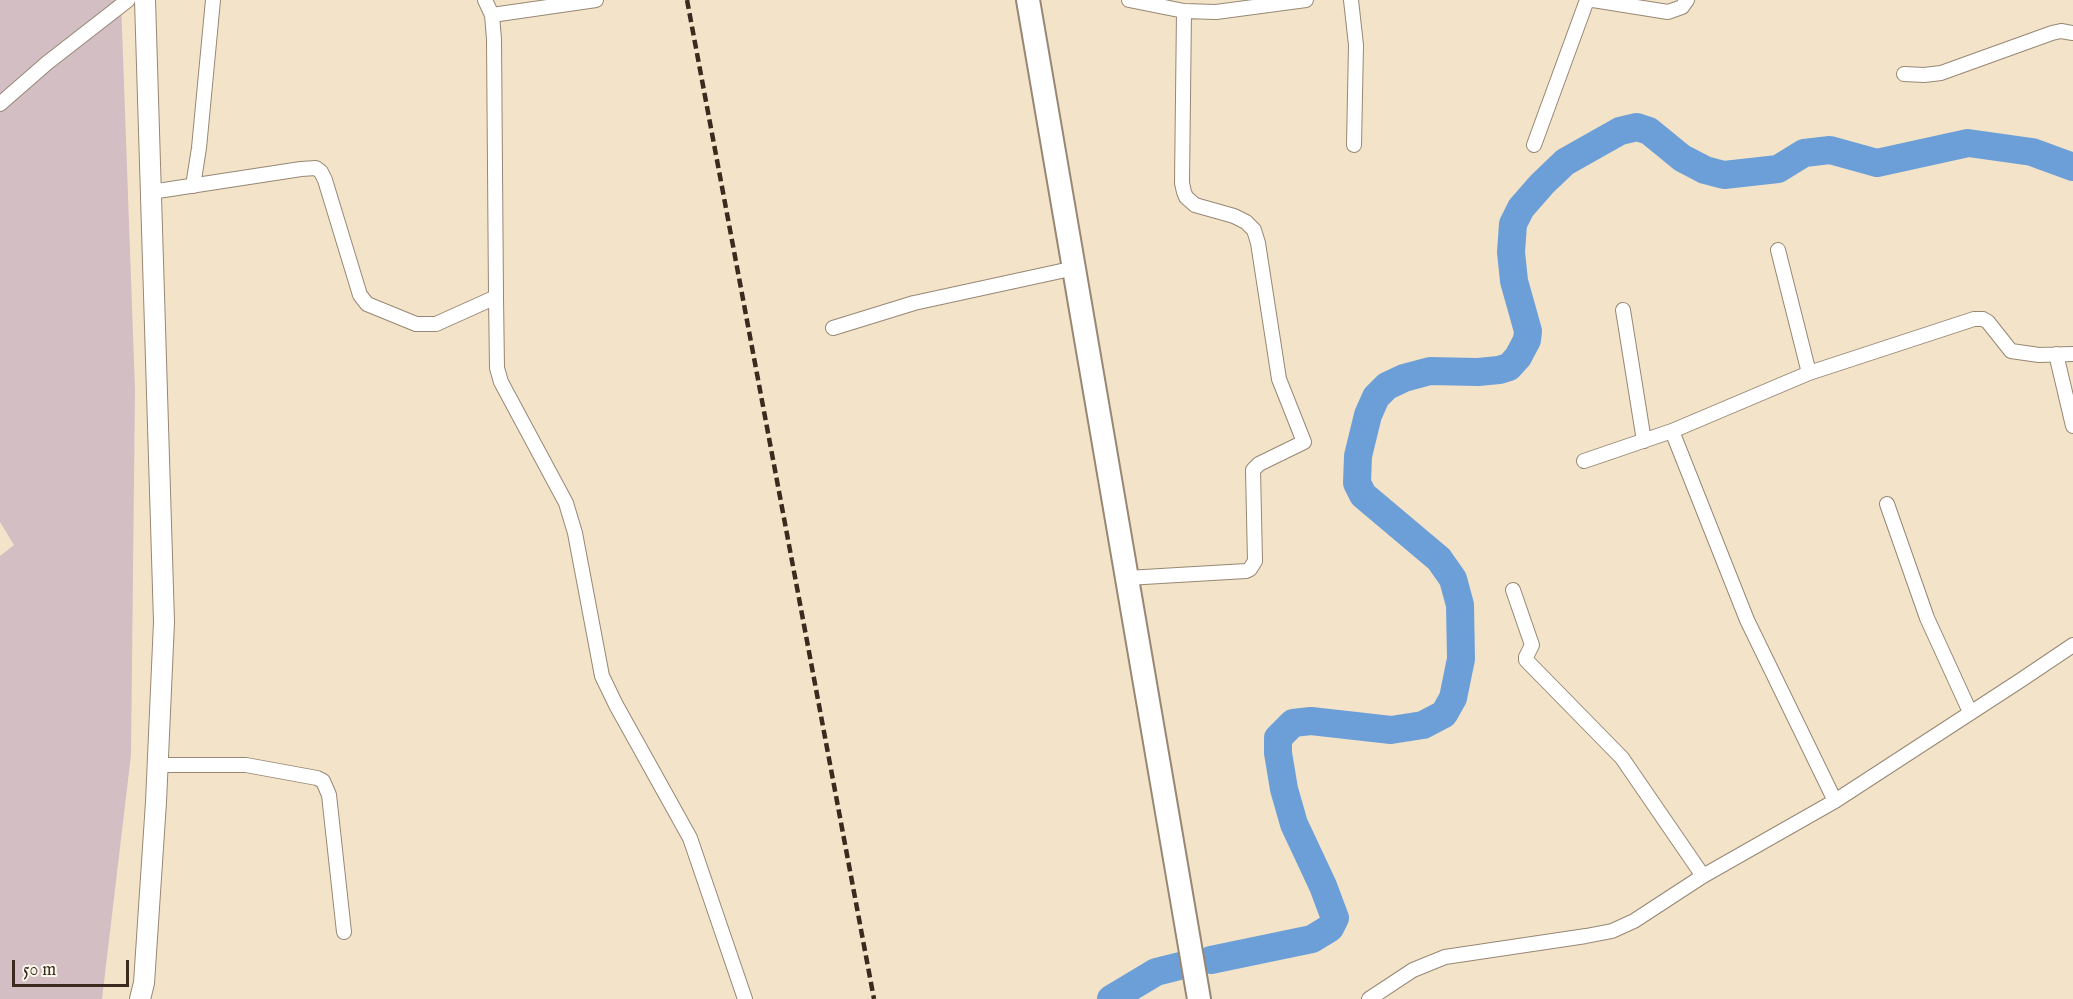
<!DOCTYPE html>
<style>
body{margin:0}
#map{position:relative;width:2073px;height:999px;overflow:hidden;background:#f3e4c9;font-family:"IM FELL English",serif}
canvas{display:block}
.scale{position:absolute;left:12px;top:960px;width:117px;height:27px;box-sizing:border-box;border:3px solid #3b2a1e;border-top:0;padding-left:8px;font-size:18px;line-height:21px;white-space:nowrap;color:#3b2a1e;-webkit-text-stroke:4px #fbf7ec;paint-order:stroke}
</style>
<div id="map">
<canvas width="2073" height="999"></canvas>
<div class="scale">50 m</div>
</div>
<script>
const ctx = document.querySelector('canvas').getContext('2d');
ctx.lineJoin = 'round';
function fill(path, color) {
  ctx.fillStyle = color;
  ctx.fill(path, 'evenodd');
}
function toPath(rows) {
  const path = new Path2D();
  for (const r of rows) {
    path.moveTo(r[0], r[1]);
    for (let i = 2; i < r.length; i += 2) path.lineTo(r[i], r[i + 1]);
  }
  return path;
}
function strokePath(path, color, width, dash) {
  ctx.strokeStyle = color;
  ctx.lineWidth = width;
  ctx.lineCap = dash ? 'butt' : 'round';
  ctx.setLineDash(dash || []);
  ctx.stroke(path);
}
const industrial = toPath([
 [0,0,121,0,135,390,131,755,102,999,0,999,0,556,14,545,0,522]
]);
const river = toPath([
 [1211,960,1312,939,1330,928,1335,918,1323,886,1294,824,1284,789,1278,753,1278,738,1293,723,1311,721,1391,730,1423,725,1444,714,1453,698,1461,659,1460,605,1453,579,1439,559,1363,495,1357,483,1358,456,1368,415,1376,397,1387,386,1404,378,1430,371,1478,372,1499,370,1509,367,1518,357,1527,340,1528,331,1514,281,1511,252,1513,224,1521,208,1542,184,1565,162,1620,131,1637,127,1649,131,1682,158,1705,170,1724,175,1778,169,1804,153,1830,150,1877,163,1968,143,2032,152,2073,167],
 [1111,999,1156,972,1180,966]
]);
const minor = toPath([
 [485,0,492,15,494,39,496,297,497,368,501,382,566,503,575,533,602,676,616,705,690,838,745,999],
 [1129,0,1184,11,1216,12,1306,0],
 [1351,0,1356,45,1354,145],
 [1593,0,1668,12,1682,7,1687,0],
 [492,15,596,0],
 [1904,74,1924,75,1941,73,2052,33,2061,31,2073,33],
 [0,104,47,63,128,0],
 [1534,145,1587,0],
 [193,186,199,148,213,0],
 [151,192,301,169,316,168,321,172,325,180,360,295,367,304,416,324,436,324,496,297],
 [1778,250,1809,373],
 [1623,310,1644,441],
 [833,328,914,303,1075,268],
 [2056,354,2073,426],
 [1672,431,1747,620,1835,801],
 [1584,461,1672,431,1809,373,1974,319,1983,319,1988,322,2011,351,2039,355,2073,354],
 [1887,504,1927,618,1970,712],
 [1127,578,1246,571,1250,569,1255,561,1253,470,1259,464,1304,442,1279,379,1258,243,1254,230,1246,222,1234,216,1195,205,1186,197,1184,192,1182,183,1184,11],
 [1513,590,1532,645,1526,657,1526,660,1622,758,1703,876],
 [157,765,246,765,317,778,323,781,329,795,344,932],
 [1369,999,1413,970,1445,957,1586,936,1612,931,1634,921,1703,876,1835,801,2021,680,2073,645]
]);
const secondary = toPath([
 [140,999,144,983,156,802,164,622,145,0]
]);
const trunk = toPath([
 [1028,0,1199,999]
]);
const rail = toPath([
 [687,0,874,999]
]);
fill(industrial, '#d2bec3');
strokePath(river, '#6c9fd7', 28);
strokePath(minor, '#978774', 16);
strokePath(secondary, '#978774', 22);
strokePath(trunk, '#978774', 26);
strokePath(minor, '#fff', 14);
strokePath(secondary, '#fff', 20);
strokePath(trunk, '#fff', 22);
strokePath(rail, '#3b2a1e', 4.5, [9, 4.5]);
</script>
